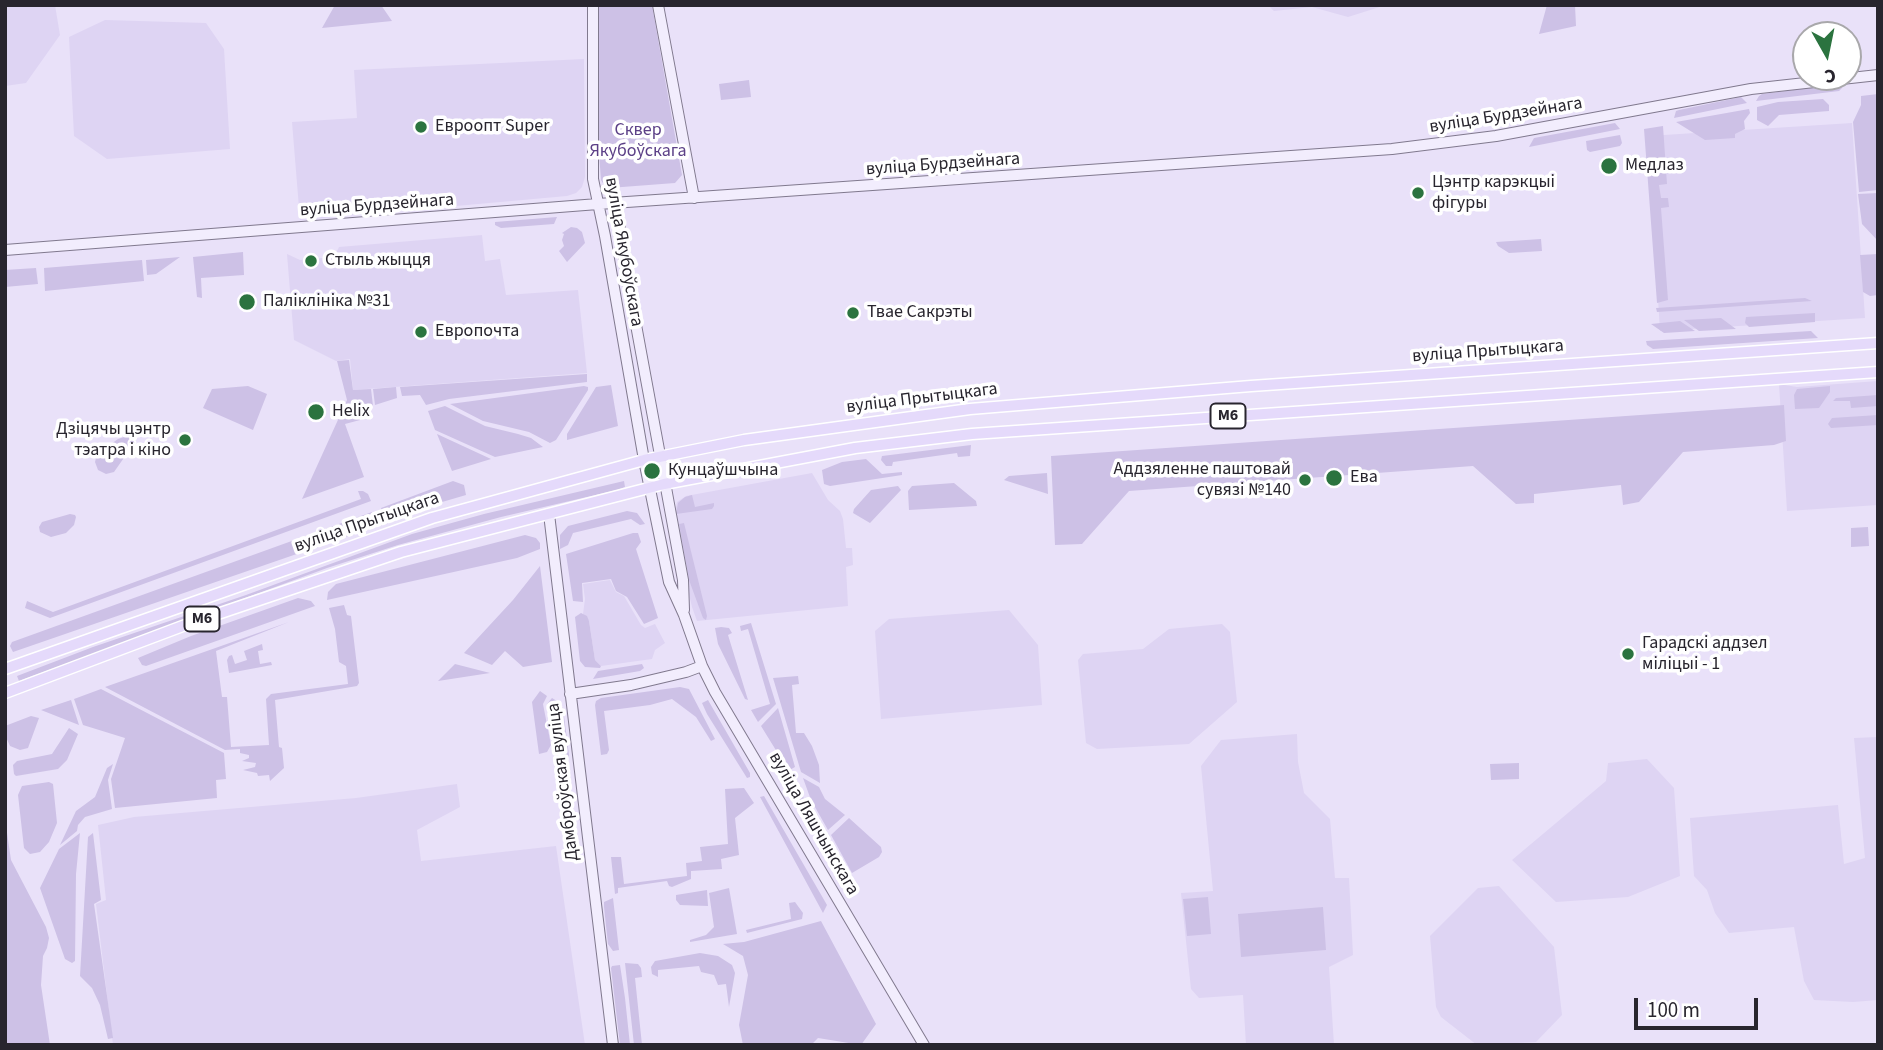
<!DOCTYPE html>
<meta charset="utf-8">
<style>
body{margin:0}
#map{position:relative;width:1883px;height:1050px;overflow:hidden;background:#e9e1f9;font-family:"Source Sans 3",sans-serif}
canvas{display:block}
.frame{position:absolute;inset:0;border:7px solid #28252e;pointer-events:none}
.north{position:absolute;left:1792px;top:21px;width:70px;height:70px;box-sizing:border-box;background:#fff;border:2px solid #a9a8ab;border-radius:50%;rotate:171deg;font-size:19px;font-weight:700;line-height:28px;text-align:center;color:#28252e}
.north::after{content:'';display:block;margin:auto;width:24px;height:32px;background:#2b733f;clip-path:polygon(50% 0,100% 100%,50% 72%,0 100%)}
.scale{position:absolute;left:1634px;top:998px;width:124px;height:32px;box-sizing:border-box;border:4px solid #28252e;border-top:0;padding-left:9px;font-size:21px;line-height:24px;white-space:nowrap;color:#28252e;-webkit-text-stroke:5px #fff;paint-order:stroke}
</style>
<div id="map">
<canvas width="1883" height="1050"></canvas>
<div class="frame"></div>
<div class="north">С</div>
<div class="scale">100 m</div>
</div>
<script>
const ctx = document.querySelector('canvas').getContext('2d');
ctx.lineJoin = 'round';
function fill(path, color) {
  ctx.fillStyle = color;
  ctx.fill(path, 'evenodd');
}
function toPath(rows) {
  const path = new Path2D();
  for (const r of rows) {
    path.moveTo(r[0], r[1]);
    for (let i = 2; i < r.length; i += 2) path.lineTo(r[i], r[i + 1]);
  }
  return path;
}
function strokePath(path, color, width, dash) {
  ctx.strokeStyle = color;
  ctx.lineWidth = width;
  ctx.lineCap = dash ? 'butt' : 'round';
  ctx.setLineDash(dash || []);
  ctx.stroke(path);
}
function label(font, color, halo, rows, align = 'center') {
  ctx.font = font + ' "Source Sans 3",sans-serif';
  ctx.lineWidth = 7;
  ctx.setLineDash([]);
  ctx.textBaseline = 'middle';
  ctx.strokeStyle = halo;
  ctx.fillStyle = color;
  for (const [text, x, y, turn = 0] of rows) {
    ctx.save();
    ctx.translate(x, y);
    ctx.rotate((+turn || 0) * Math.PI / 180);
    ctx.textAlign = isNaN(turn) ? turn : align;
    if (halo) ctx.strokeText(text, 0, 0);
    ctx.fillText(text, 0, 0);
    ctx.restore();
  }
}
const built = toPath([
 [5,5,55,5,60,35,26,83,5,86],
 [1268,5,1386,5,1348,17,1312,7,1274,11],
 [105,20,206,23,224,49,230,149,107,159,74,136,69,37],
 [584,59,585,177,582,187,576,193,567,196,300,220,292,122,357,118,354,70],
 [1852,123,1865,318,1660,331,1648,136],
 [482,235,485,261,500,259,506,295,578,290,587,373,353,390,350,359,336,361,294,340,287,254,300,260,334,257,339,247],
 [1878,381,1878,505,1787,511,1779,384,1797,387],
 [812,473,828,500,840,511,843,519,846,548,852,548,853,565,846,567,848,606,697,621,692,607,681,561,674,516,677,502,686,496],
 [610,580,616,592,624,596,641,625,645,628,655,624,665,643,655,650,652,659,601,666,595,660,589,621,583,614,585,599,583,584],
 [1009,610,1038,645,1042,705,881,719,875,631,889,619],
 [1222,624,1230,632,1237,702,1189,744,1097,749,1086,743,1078,660,1083,654,1143,649,1169,629],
 [1297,734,1298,762,1304,793,1330,819,1335,878,1349,878,1353,955,1329,967,1334,1045,1246,1045,1243,995,1199,998,1191,989,1181,893,1213,891,1201,766,1221,740],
 [1878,737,1878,1000,1853,1002,1814,1000,1804,981,1794,927,1729,933,1715,913,1707,890,1694,876,1690,818,1838,805,1844,864,1865,858,1854,738],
 [1647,759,1674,788,1680,876,1628,897,1556,902,1512,860,1606,781,1608,763],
 [457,784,460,807,417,830,421,861,556,846,585,1045,113,1045,96,904,106,900,98,825,134,817,356,798],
 [1499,886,1554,947,1562,1015,1536,1042,1477,1045,1441,1017,1436,1007,1430,936,1478,888]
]);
const green = toPath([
 [335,5,381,5,392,21,322,28],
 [595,5,652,5,682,175,675,183,609,188,604,185,601,180,594,88],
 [1547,5,1575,5,1576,26,1539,34],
 [749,80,751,97,721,100,719,84],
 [1841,84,1842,88,1839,91,1756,101,1759,96,1762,94],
 [1878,94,1878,190,1859,192,1853,122,1861,105,1861,96],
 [1741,97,1747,103,1674,118,1676,111,1679,110],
 [1823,99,1829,105,1829,111,1779,115,1768,126,1757,120,1757,107,1778,102],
 [1749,109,1750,113,1744,121,1745,129,1735,134,1735,138,1705,140,1676,122],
 [1615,123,1620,129,1529,147,1534,138],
 [1663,126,1667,184,1659,185,1661,198,1668,198,1669,207,1661,208,1668,300,1657,303,1644,129],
 [1620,135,1622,143,1620,146,1590,152,1587,150,1586,141],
 [1878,193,1878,241,1862,224,1858,194],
 [557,217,554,224,501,228,495,225,495,222],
 [571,227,577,228,582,232,585,243,567,262,559,251,564,246,562,240,564,234,562,233],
 [1541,239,1542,251,1509,253,1498,246,1496,242],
 [243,252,244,275,201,278,202,298,197,297,193,257],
 [1878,254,1878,295,1870,296,1863,292,1860,255],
 [180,257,156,274,147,275,146,260],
 [142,260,144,281,45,291,44,268],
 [36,268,38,284,5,287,5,270],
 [1805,298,1812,301,1657,312,1656,308],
 [1815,313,1815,322,1749,327,1745,323,1746,317],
 [1721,318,1736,329,1699,331,1684,320],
 [1680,321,1695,331,1664,333,1651,324],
 [1811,331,1818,338,1653,349,1647,345,1646,341],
 [349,360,353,390,371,389,373,406,364,410,359,417,360,420,345,424,364,477,302,499,347,400,337,361],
 [587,374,587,382,449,399,426,405,420,395,402,396,400,387],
 [611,385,618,426,567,440,567,434,596,387],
 [248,386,267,394,253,430,203,408,212,389],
 [584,386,588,387,588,390,556,440,550,443,529,432,483,421,450,404],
 [1830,386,1830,392,1819,408,1795,409,1794,395,1797,389],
 [396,387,397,398,375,405,373,389],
 [1878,395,1878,406,1851,408,1850,401,1833,401,1836,398],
 [1784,405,1786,441,1774,445,1683,452,1639,502,1623,505,1621,485,1534,494,1534,503,1516,504,1473,466,1129,491,1082,544,1055,545,1051,456],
 [445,406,485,426,518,434,531,438,543,447,495,457,435,430,428,411],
 [1878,415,1878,425,1831,428,1828,424,1832,418],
 [437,434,491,459,452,471],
 [127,436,133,438,135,442,114,472,106,474,98,470,95,462,97,454,118,439],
 [971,445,970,456,958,457,957,453,893,462,892,466,886,466,881,460,882,456],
 [866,459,882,474,902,472,902,475,830,486,824,484,822,470,842,462],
 [1047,473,1048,494,1004,480,1009,476],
 [453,481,464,485,466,495,391,517,383,514,381,508],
 [624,481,625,487,617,490,501,517,398,545,327,568,19,681,17,676,93,647,246,595,412,534,484,514],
 [954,483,976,501,977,506,909,510,908,491,912,486],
 [898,486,901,490,870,523,853,513,854,509,871,490],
 [358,491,363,491,368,494,371,501,50,618,25,608,27,601,53,612,361,499],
 [692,495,695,507,714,503,714,506,712,509,676,514,678,503,685,497],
 [627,511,637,513,645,524,640,525,631,519,573,533,568,545,560,549,560,535,568,526],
 [372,512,375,520,372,528,13,652,10,646,12,642],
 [70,514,75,515,76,517,74,525,66,533,51,537,40,532,39,527,42,522],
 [684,523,707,616,706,620,703,618,689,580,679,524],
 [1868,527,1869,546,1851,547,1851,528],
 [633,533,638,533,641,542,636,549,658,618,644,624,627,597,616,591,611,579,582,583,583,602,573,601,566,554],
 [525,535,536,538,540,543,540,549,517,558,327,600,328,592,336,584],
 [540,566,552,662,523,667,505,651,492,665,464,653,513,600],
 [298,598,311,601,315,606,146,666,142,665,138,658,191,636],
 [344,605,347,615,351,616,359,683,357,686,275,700,279,747,282,748,284,768,270,781,269,775,258,776,257,773,243,770,255,767,256,763,242,761,249,758,249,755,240,753,240,749,225,750,105,687,289,622,216,651,222,697,227,697,231,747,269,745,266,699,271,694,348,684,346,666,339,662,335,629,329,608],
 [581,613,587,616,589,621,595,660,601,666,600,668,585,667,580,661,575,617],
 [751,623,776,704,758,722,751,710,770,704,748,629,741,631,740,626],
 [721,627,729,628,732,633,728,635,748,700,745,699,718,644,715,628],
 [262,644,263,650,258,651,260,664,271,662,272,665,229,673,227,660,229,656,232,655,235,664,247,660,244,651],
 [455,664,490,673,438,681],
 [642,664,644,668,640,671,593,679,598,671],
 [798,676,799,684,792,685,796,733,804,733,812,746,819,765,820,783,801,772,773,678],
 [680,687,689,689,715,739,711,741,696,717,672,699,650,705,604,711,609,750,607,754,601,755,595,705,596,701,601,698],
 [101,689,224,753,226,779,216,780,217,798,115,808,111,779,125,738,83,725,74,699],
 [540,691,547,696,543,704,551,745,547,752,539,754,532,702],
 [552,698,560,703,563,708,569,755,568,758,560,760,558,758,547,704],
 [71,700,79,725,41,710],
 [708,700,750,773,750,777,747,778,707,714,702,703],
 [778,708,795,767,786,772,782,760,761,726],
 [31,716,39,718,28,748,20,750,10,746,5,735,5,726],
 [69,728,78,734,67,760,58,769,16,776,14,774,13,765,17,761,52,754],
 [1519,763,1519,779,1491,780,1490,764],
 [113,764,108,780,112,809,85,817,78,825,77,831,60,845,76,811,95,797,107,768],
 [795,775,810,815,845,876,842,878,801,811,788,781,789,776],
 [803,778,819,787,825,799,845,815,828,830,811,800],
 [49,782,53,784,57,823,49,842,40,852,30,854,24,848,18,795,22,786],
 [744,788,754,803,735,818,739,855,721,859,722,869,691,871,691,879,672,887,669,886,667,881,618,888,618,893,615,894,611,857,621,857,624,884,687,876,686,863,702,861,700,847,728,844,725,789],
 [764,796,827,905,823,913,760,797],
 [849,818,881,847,882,852,879,857,852,873,831,835],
 [5,819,11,860,46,927,49,938,47,948,43,956,41,985,50,1045,5,1045],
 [80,833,76,874,75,961,72,963,65,959,40,888,59,849],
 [93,833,101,900,94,904,113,1038,108,1039,100,1005,92,988,80,976,88,837],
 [729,888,737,934,690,942,690,940,706,935,714,927,709,893],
 [707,890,708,906,680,905,676,900,676,895],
 [1208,897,1211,934,1187,936,1183,899],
 [613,898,619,950,613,951,608,944,604,907,604,902],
 [795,902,803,913,802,919,747,933,746,930,791,919,789,903],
 [1323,907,1326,950,1241,957,1238,914],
 [821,921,876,1024,861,1045,818,1038,811,1045,743,1045,739,1025,748,975,743,956,723,944,744,942],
 [700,953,718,956,732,965,735,973,729,1007,726,984,718,985,714,975,701,972,699,966,658,970,658,977,652,974,651,967,655,961],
 [625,963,638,964,641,968,642,977,635,978,642,1045,634,1045],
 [620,965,625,998,630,1045,620,1045,611,968,612,966]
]);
const secondary = toPath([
 [593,5,593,179,605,236,644,460,669,582,684,615,702,666,715,692,924,1045],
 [658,5,694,198],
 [616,203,627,276,683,580,684,610],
 [5,250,598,204,1392,149,1496,136,1751,89,1878,75],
 [549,514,613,1045],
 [570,694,631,685,686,672,702,666]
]);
const primary = toPath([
 [5,669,432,518,644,460,744,440,970,409,1251,386,1878,343],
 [5,693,188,624,401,552,664,484,855,448,972,434,1878,372]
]);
const markers = [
 [421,127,7,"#2b733f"],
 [1609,166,9,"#2b733f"],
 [1418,193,7,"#2b733f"],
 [311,261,7,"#2b733f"],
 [247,302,9,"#2b733f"],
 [853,313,7,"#2b733f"],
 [421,332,7,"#2b733f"],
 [316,412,9,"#2b733f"],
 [185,440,7,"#2b733f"],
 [652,471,9,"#2b733f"],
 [1334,478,9,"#2b733f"],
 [1305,480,7,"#2b733f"],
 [1628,654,7,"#2b733f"]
];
const shields = [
 [1228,416,35],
 [202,619,35]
];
const shieldNames = [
 ["М6",1228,416],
 ["М6",202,619]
];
const streetNames = [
 ["вуліца Бурдзейнага",1506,116,-9],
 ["вуліца Бурдзейнага",943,165,-4],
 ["вуліца Бурдзейнага",377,206,-4],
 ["вуліца Якубоўскага",623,252,80],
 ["вуліца Прытыцкага",1488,352,-4],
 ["вуліца Прытыцкага",922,399,-7],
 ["вуліца Прытыцкага",367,523,-19],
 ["Дамброўская вуліца",564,782,-97],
 ["вуліца Ляшчынскага",813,824,60]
];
const poiNames = [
 ["Евроопт Super",435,127],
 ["Медлаз",1625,166],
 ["Цэнтр карэкцыі",1432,183],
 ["фігуры",1432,204],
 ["Стыль жыцця",325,261],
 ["Паліклініка №31",263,302],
 ["Твае Сакрэты",867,313],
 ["Европочта",435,332],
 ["Helix",332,412],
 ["Дзіцячы цэнтр",171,430,"right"],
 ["тэатра і кіно",171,451,"right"],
 ["Аддзяленне паштовай",1291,470,"right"],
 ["сувязі №140",1291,491,"right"],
 ["Кунцаўшчына",668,471],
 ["Ева",1350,478],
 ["Гарадскі аддзел",1642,644],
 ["міліцыі - 1",1642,665]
];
const parkNames = [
 ["Сквер",638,131],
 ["Якубоўскага",638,152]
];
fill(built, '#ded4f3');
fill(green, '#cdc1e6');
strokePath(secondary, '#80798e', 12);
strokePath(primary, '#fff', 13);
strokePath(secondary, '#f2edfd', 10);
strokePath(primary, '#e5dafb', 10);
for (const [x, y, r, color] of markers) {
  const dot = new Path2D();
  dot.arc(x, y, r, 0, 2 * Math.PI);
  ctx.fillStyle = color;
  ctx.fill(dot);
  strokePath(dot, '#fff', 2.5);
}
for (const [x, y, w] of shields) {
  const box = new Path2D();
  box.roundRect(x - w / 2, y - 12.5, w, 25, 5);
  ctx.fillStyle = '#fff';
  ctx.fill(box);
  strokePath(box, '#28252e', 2);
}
label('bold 16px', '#28252e', null, shieldNames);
label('18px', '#28252e', '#fff', streetNames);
label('18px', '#28252e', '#fff', poiNames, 'left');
label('18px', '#5c4087', '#fff', parkNames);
</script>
